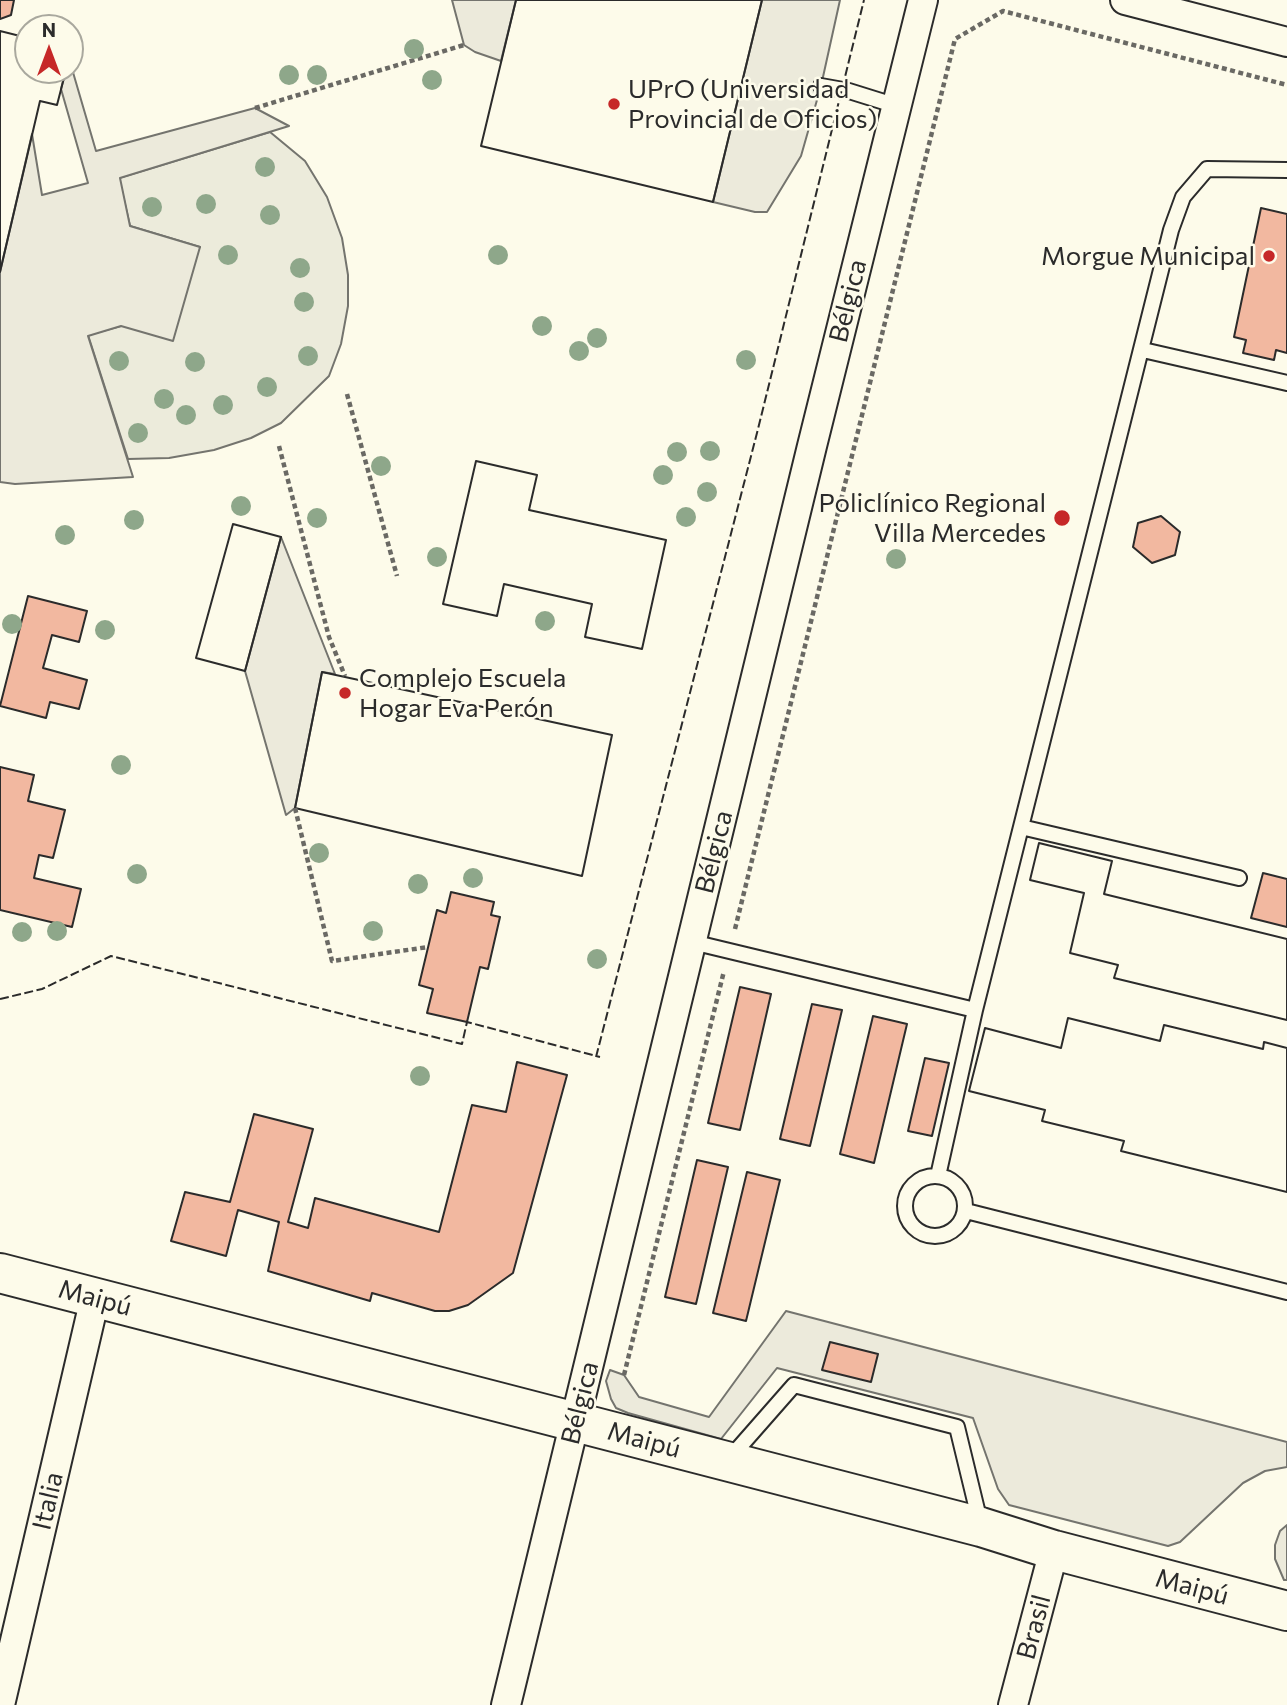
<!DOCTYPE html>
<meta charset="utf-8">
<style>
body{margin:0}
#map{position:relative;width:1287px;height:1705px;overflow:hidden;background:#fdfbea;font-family:Commissioner,sans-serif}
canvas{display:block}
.north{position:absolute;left:14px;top:14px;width:70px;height:70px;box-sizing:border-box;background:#fdfbea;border:2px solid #a9a89e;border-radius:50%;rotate:0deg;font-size:19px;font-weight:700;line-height:28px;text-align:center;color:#2b2b2b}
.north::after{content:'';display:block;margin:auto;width:24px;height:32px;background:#c62828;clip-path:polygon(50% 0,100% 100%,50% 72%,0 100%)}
</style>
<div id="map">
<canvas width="1287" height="1705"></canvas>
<div class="north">N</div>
</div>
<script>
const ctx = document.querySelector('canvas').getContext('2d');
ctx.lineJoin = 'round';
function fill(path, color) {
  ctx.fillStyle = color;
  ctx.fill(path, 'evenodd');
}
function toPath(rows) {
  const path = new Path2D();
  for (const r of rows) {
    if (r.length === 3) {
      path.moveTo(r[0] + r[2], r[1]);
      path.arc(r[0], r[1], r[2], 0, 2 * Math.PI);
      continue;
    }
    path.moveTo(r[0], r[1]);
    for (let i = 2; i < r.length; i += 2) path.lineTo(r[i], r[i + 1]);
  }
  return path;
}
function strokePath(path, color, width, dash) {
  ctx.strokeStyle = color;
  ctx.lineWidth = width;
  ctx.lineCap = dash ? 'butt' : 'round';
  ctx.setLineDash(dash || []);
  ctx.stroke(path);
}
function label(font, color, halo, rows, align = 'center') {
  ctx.font = font + ' Commissioner,sans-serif';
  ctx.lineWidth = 5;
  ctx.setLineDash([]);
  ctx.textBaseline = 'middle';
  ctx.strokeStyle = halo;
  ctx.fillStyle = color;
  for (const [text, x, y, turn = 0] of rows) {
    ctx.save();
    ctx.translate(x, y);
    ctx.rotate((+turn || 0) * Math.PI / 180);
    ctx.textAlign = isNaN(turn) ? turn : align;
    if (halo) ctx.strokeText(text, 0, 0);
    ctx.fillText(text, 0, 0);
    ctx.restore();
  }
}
const green = toPath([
 [270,132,305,161,327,197,342,238,348,275,348,306,341,344,329,376,281,423,251,438,214,450,169,458,128,459,88,335,121,326,200,247,130,226,119,178,270,132]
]);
const parking = toPath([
 [452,0,516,0,501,61,475,52,464,45,452,0],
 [762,0,840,0,821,86,801,156,767,212,755,212,713,202,762,0],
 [70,62,96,151,255,108,289,126,120,178,130,226,200,247,173,341,121,326,88,336,133,477,15,484,0,482,0,272,32,134,42,195,88,183,61,89,66,70,70,70,70,62],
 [281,537,335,674,322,672,295,808,286,815,245,671,281,537],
 [786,1311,1287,1442,1287,1467,1265,1471,1243,1483,1180,1542,1168,1546,1009,1505,998,1489,973,1418,777,1368,721,1439,628,1413,616,1408,611,1399,606,1381,610,1370,624,1375,639,1397,709,1417,786,1311],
 [1287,1525,1287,1580,1284,1580,1275,1559,1275,1545,1280,1531,1287,1525]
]);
const building = toPath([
 [0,0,14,0,11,15,0,19,0,0],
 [516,0,762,0,713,202,481,146,516,0],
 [516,0,762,0,713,202,481,146,516,0],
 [0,31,28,38,28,70,66,70,57,105,40,101,0,272,0,31],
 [0,31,28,38,28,70,66,70,57,105,40,101,0,272,0,31],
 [1261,208,1287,214,1287,353,1276,350,1274,360,1243,353,1246,340,1234,337,1261,208],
 [476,461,537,475,529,510,666,540,642,649,585,637,592,604,504,584,497,616,443,604,476,461],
 [476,461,537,475,529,510,666,540,642,649,585,637,592,604,504,584,497,616,443,604,476,461],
 [1161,516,1180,532,1175,555,1152,563,1133,547,1138,523,1161,516],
 [233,524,281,537,245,671,196,658,233,524],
 [233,524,281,537,245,671,196,658,233,524],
 [28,596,87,611,79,642,52,635,43,668,87,680,79,709,50,702,46,718,0,706,28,596],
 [322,672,612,735,582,876,295,808,322,672],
 [322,672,612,735,582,876,295,808,322,672],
 [0,767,34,775,28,801,65,810,53,858,39,855,34,878,81,889,72,927,0,910,0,767],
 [1039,843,1112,861,1104,894,1287,939,1287,1020,1114,978,1118,965,1070,953,1084,893,1030,880,1039,843],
 [1039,843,1112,861,1104,894,1287,939,1287,1020,1114,978,1118,965,1070,953,1084,893,1030,880,1039,843],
 [1263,873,1287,879,1287,927,1251,918,1263,873],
 [451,892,494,902,491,915,500,917,488,969,480,967,467,1022,427,1013,433,989,419,985,437,910,446,913,451,892],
 [740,987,771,994,740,1130,708,1123,740,987],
 [812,1004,842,1010,810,1146,780,1139,812,1004],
 [873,1016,907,1024,874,1163,840,1154,873,1016],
 [1068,1018,1160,1041,1164,1025,1263,1049,1264,1042,1287,1048,1287,1192,1121,1151,1124,1141,1042,1121,1045,1110,969,1091,985,1028,1061,1048,1068,1018],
 [1068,1018,1160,1041,1164,1025,1263,1049,1264,1042,1287,1048,1287,1192,1121,1151,1124,1141,1042,1121,1045,1110,969,1091,985,1028,1061,1048,1068,1018],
 [925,1058,949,1063,932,1136,908,1131,925,1058],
 [517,1062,567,1075,513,1273,468,1305,449,1311,435,1311,372,1293,370,1301,268,1271,279,1222,238,1210,226,1256,171,1241,185,1192,230,1202,254,1114,313,1129,288,1222,308,1228,315,1198,439,1232,472,1105,506,1112,517,1062],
 [697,1160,728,1167,696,1304,665,1297,697,1160],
 [747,1172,780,1180,746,1321,713,1313,747,1172],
 [830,1342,878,1354,871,1382,822,1370,830,1342]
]);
const path = toPath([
 [255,108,464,45],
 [347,394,397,576],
 [279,446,329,637,345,676],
 [295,808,332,961,428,947],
 [735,929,955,39,1003,11,1287,85],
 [624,1375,724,971]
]);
const lane = toPath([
 [821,86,849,91,897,106],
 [1143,350,1287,383],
 [1021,827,1239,878],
 [692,942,975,1010],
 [935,1206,30],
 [938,1176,975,1010,1171,230,1183,197,1207,169,1287,170],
 [966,1211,1287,1292],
 [729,1459,794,1385,957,1427,980,1522]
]);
const street = toPath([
 [1125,0,1287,42],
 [0,1705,95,1298],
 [506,1705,812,446,923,0],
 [1013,1705,1054,1550]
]);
const secondary = toPath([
 [0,1273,981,1527,1054,1550,1287,1611]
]);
const fence = toPath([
 [0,999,42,989,111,956,462,1044,467,1022,600,1057],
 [596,1057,758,429,864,0]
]);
const trees = [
 [414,49],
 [289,75],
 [317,75],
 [432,80],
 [265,167],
 [206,204],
 [152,207],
 [270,215],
 [228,255],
 [498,255],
 [300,268],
 [304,302],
 [542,326],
 [597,338],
 [579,351],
 [308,356],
 [746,360],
 [119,361],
 [195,362],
 [267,387],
 [164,399],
 [223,405],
 [186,415],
 [138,433],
 [710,451],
 [677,452],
 [381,466],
 [663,475],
 [707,492],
 [241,506],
 [686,517],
 [317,518],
 [134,520],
 [65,535],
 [437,557],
 [896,559],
 [545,621],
 [12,624],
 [105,630],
 [121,765],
 [319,853],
 [137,874],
 [473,878],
 [418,884],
 [57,931],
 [373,931],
 [22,932],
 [597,959],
 [420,1076]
];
const markers = [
 [614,104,7,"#c62828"],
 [1269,256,7,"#c62828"],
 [1062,518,9,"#c62828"],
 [345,693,7,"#c62828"]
];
const poiNames = [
 ["UPrO (Universidad",628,89],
 ["Provincial de Oficios)",628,119],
 ["Morgue Municipal",1255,256,"right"],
 ["Policlínico Regional",1046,503,"right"],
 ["Villa Mercedes",1046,533,"right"],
 ["Complejo Escuela",359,678],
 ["Hogar Eva Perón",359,708]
];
const streetNames = [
 ["Bélgica",848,301,-76],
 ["Bélgica",714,852,-76],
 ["Maipú",95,1298,15],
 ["Bélgica",580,1403,-76],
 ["Maipú",644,1440,15],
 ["Italia",48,1501,-77],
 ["Maipú",1192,1587,15],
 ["Brasil",1034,1627,-75]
];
fill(green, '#ecebdb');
strokePath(green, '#74746e', 2);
fill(parking, '#eceadb');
strokePath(parking, '#74746e', 2);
fill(building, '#f2b8a0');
strokePath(building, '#2b2b2b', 2);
strokePath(lane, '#2b2b2b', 18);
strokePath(street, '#2b2b2b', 32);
strokePath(secondary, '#2b2b2b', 42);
strokePath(path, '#6a6964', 4.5, [5, 3.5]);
strokePath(lane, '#fdfbea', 14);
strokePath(street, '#fdfbea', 28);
strokePath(secondary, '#fdfbea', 38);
strokePath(fence, '#2b2b2b', 2, [9, 3.5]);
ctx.fillStyle = '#8ea78a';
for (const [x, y] of trees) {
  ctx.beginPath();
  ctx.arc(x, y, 10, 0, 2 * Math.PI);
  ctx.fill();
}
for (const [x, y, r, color] of markers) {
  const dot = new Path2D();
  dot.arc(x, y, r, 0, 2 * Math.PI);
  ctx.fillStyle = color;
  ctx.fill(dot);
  strokePath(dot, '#fdfbea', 2.5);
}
label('26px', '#2b2b2b', '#fdfbea', poiNames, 'left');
label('26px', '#2b2b2b', '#fdfbea', streetNames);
</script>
